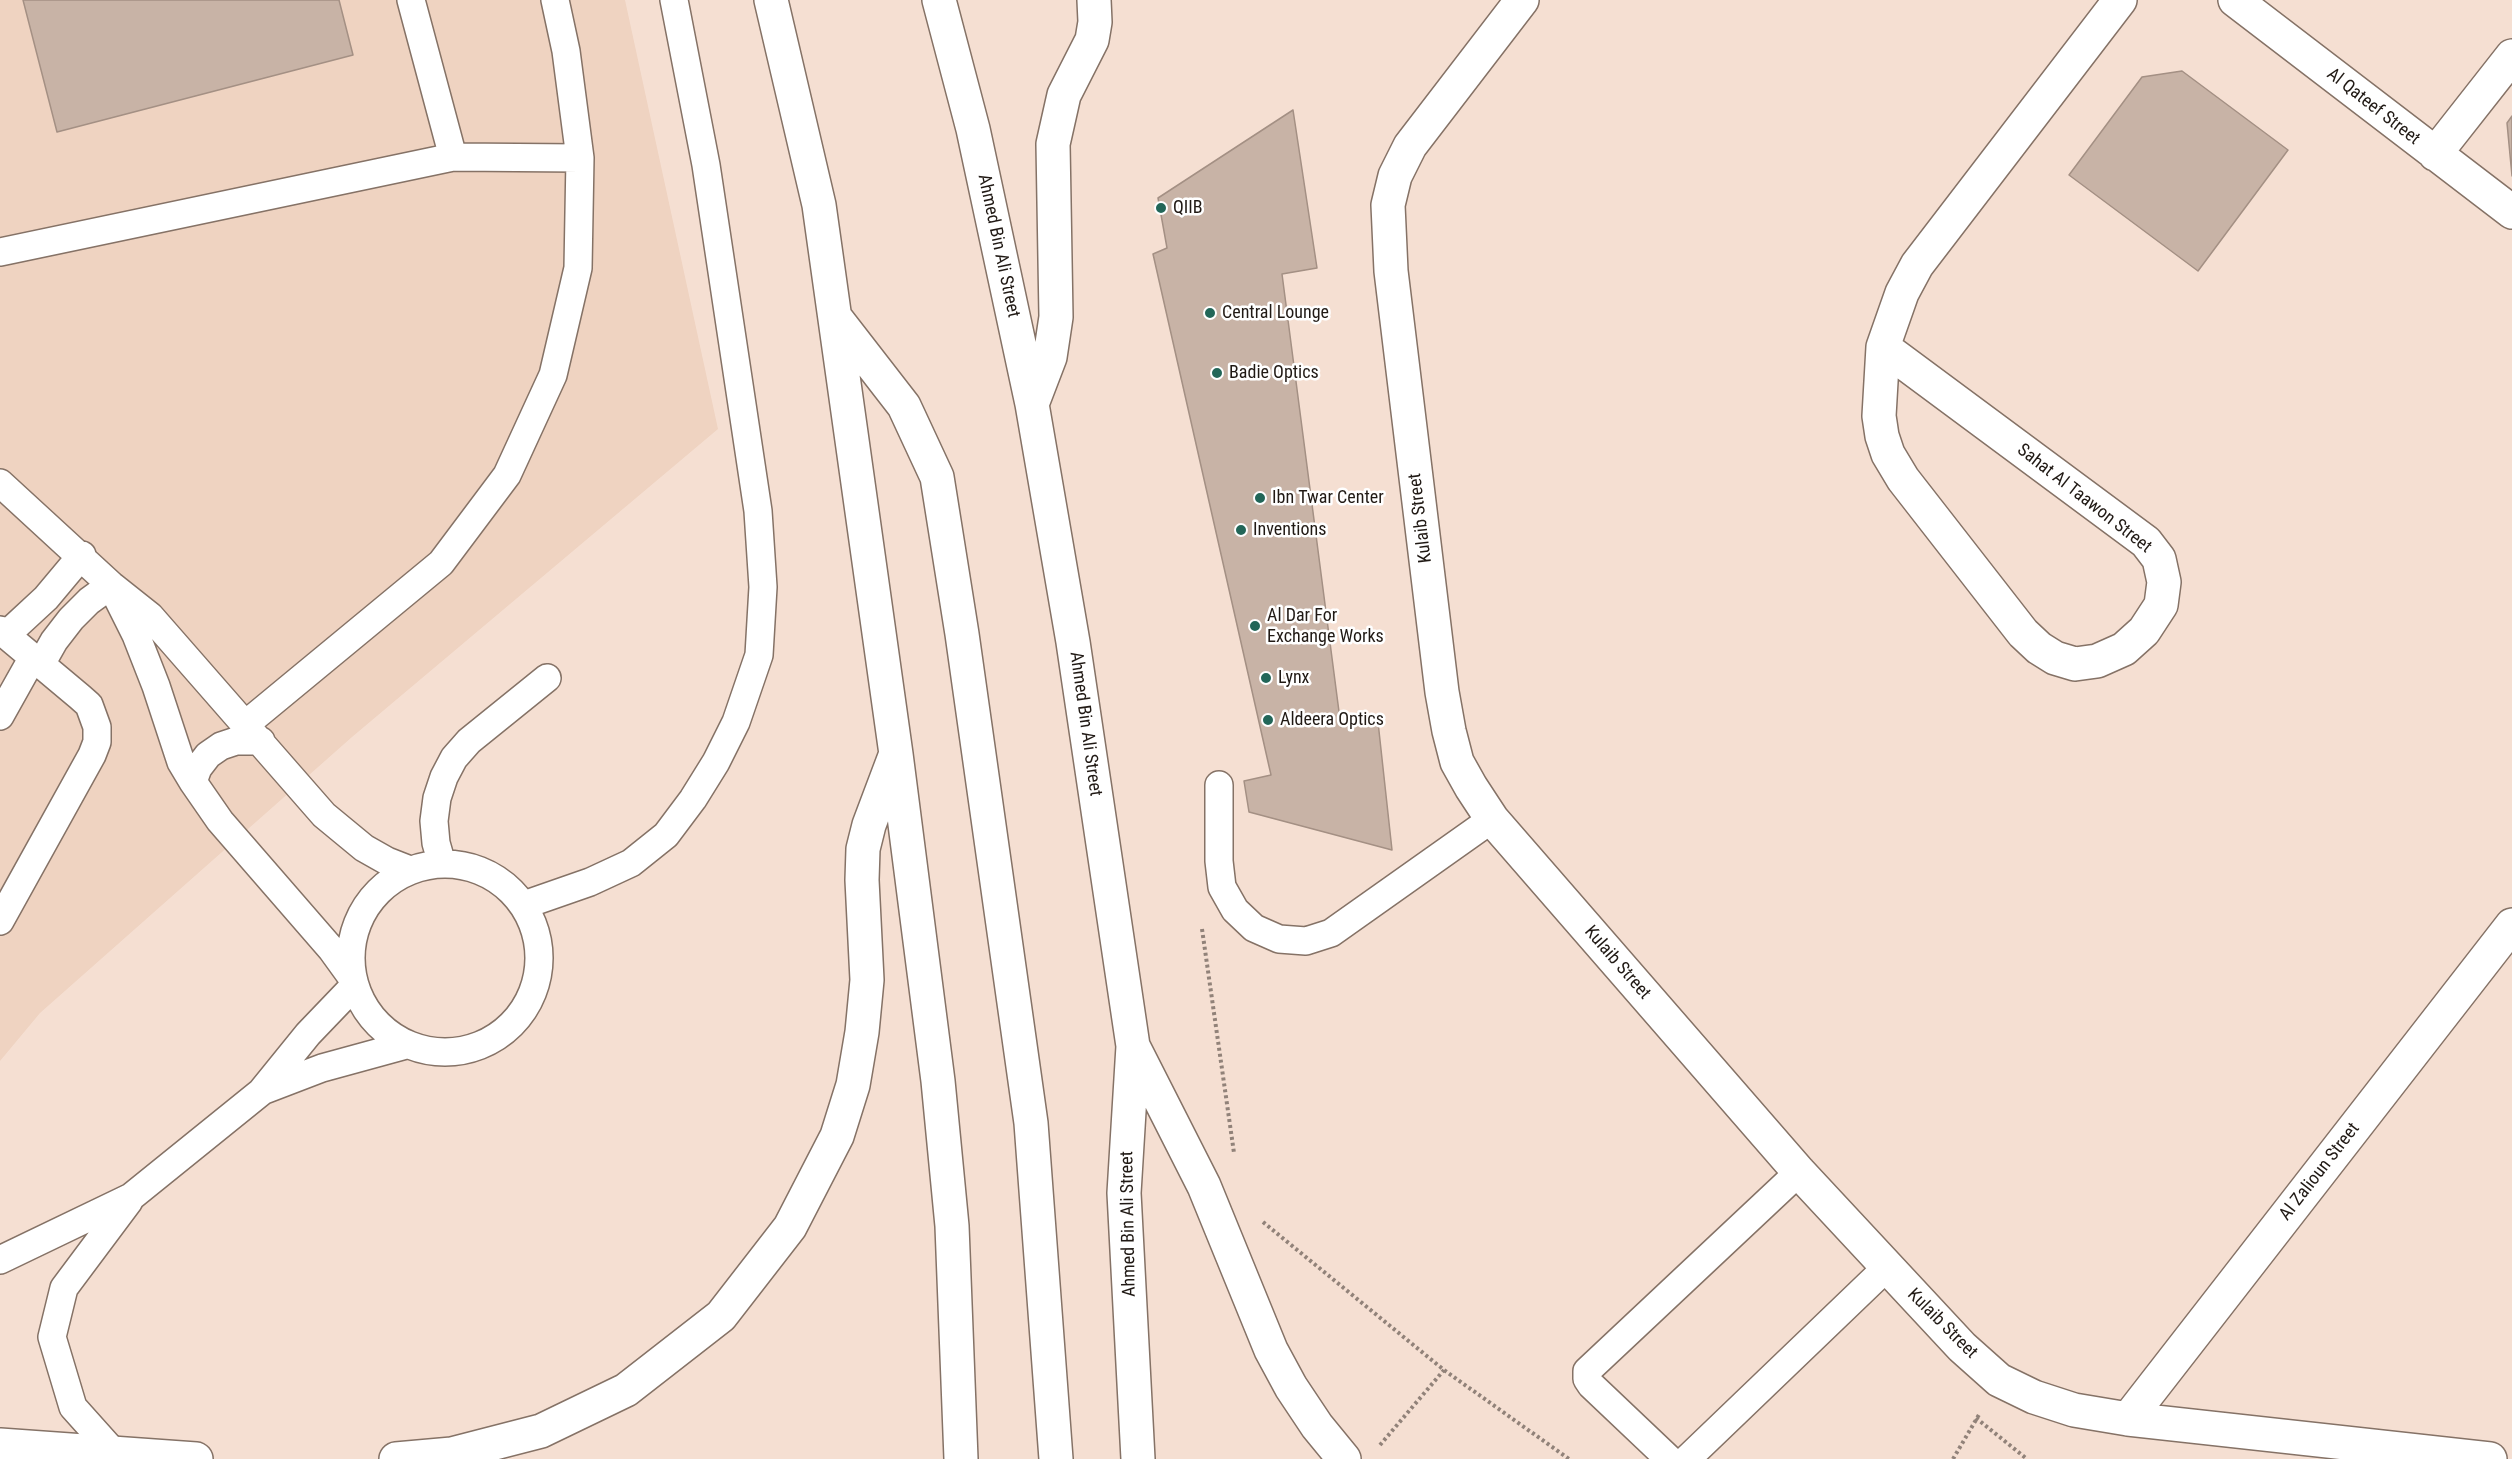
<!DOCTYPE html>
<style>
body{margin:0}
canvas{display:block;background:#f5dfd2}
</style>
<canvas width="2512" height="1459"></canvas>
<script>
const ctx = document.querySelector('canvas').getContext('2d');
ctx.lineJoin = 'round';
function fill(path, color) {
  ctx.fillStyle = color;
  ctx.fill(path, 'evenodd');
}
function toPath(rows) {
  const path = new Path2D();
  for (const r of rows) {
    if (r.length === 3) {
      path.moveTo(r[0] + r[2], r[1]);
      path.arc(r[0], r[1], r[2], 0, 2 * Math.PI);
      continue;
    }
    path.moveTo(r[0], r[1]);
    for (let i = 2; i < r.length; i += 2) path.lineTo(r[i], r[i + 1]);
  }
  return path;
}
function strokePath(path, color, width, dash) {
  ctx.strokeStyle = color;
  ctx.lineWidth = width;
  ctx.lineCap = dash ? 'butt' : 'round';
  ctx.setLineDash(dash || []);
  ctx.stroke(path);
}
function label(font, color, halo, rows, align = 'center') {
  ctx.font = font + ' "Roboto Condensed",sans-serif';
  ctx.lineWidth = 5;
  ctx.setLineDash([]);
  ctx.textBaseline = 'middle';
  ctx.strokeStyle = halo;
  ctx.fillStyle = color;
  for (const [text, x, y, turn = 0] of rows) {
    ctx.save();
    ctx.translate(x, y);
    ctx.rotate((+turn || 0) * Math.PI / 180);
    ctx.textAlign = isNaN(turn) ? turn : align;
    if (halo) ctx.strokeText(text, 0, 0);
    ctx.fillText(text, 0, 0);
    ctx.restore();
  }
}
const built = toPath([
 [0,0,625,0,718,429,352,737,40,1013,0,1061]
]);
const building = toPath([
 [23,0,339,0,353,55,57,132,23,0],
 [2182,71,2288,150,2198,271,2069,175,2142,77,2182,71],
 [1293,110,1317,268,1282,274,1341,727,1378,722,1392,850,1249,812,1244,781,1271,775,1153,254,1167,248,1158,198,1293,110],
 [2512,116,2512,176,2507,123,2512,116]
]);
const path = toPath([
 [1202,929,1234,1153],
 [1263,1222,1444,1370,1569,1459],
 [1976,1418,2027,1459],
 [1380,1445,1444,1370],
 [1953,1459,1980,1413]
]);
const lane = toPath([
 [411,0,453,157],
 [0,252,453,157,580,158],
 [0,483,111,585,150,616,324,815,364,848,387,861,410,870],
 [114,591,136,635,156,686,181,762,193,782,220,821,332,950,353,979],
 [0,630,80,697,89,705,97,727,97,742,92,755,0,921],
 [6,635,46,598,82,555],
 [41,664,54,641,71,619,89,601,111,585],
 [0,716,33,657],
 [246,724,441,563,507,475,553,375,578,268,580,158,566,51,555,0],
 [193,782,198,768,208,755,221,746,236,741,261,741],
 [1219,785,1219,861,1222,887,1235,910,1254,928,1279,939,1306,941,1331,933,1492,819],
 [445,958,94],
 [442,864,436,843,434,821,437,798,444,777,454,758,469,741,547,678],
 [524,905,590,882,631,863,666,835,693,799,716,762,736,722,759,655,763,587,758,511,706,165,674,0],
 [262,1091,322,1068,406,1045],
 [0,1260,131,1197,261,1092,308,1034,354,986],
 [116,1455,73,1407,52,1337,64,1288,129,1201],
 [1669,1459,1591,1385,1587,1379,1587,1371,1799,1172],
 [1687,1459,1886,1268]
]);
const street = toPath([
 [1522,0,1410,146,1395,176,1388,205,1391,271,1442,692,1449,731,1457,762,1471,787,1492,819,1799,1172,1962,1347,1999,1380,2034,1397,2074,1410,2128,1419,2490,1459],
 [2235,0,2512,212],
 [2435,154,2512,56],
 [1883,347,2146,542,2159,559,2164,582,2161,605,2144,631,2124,649,2097,661,2075,664,2055,658,2039,648,2023,633,1903,479,1888,454,1882,436,1879,416,1883,347,1902,293,1917,265,2120,0],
 [2128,1419,2512,925]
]);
const primary = toPath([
 [771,0,819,205,896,754,938,1081,952,1226,961,1459],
 [939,0,973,129,1032,404,1073,642,1133,1046,1124,1193,1138,1459],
 [835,317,904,406,937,477,962,634,1031,1123,1056,1459],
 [1032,404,1050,357,1056,317,1053,144,1064,95,1092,40,1095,22,1094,0],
 [1134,1048,1204,1186,1271,1350,1291,1387,1317,1426,1344,1459],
 [0,1445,196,1459],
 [396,1459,452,1454,541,1431,626,1390,721,1316,790,1227,837,1136,853,1085,862,1032,867,980,862,880,863,849,869,825,895,756]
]);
const markers = [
 [1161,208,6,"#226658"],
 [1210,313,6,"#226658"],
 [1217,373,6,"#226658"],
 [1260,498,6,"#226658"],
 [1241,530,6,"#226658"],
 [1255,626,6,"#226658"],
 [1266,678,6,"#226658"],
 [1268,720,6,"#226658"]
];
const streetNames = [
 ["Al Qateef Street",2373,107,38],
 ["Ahmed Bin Ali Street",998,246,78],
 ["Sahat Al Taawon Street",2084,499,38],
 ["Kulaib Street",1421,518,-97],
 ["Ahmed Bin Ali Street",1085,724,82],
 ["Kulaib Street",1617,963,49],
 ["Al Zalioun Street",2320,1172,-52],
 ["Ahmed Bin Ali Street",1129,1224,-91],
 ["Kulaib Street",1942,1324,45]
];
const poiNames = [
 ["QIIB",1173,208],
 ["Central Lounge",1222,313],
 ["Badie Optics",1229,373],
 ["Ibn Twar Center",1272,498],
 ["Inventions",1253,530],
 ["Al Dar For",1267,616],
 ["Exchange Works",1267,637],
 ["Lynx",1278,678],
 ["Aldeera Optics",1280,720]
];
fill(built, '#efd3c1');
fill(building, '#c8b3a6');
strokePath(building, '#a49084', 1.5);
strokePath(lane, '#857266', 30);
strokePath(street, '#857266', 36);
strokePath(primary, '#857266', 36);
strokePath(path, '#918279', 4, [3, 3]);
strokePath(lane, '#fff', 27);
strokePath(street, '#fff', 33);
strokePath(primary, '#fff', 33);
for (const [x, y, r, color] of markers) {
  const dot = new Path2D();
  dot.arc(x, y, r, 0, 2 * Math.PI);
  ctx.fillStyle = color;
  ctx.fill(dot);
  strokePath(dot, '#fff', 2);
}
label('18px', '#201914', '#fff', streetNames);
label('18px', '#201914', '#fff', poiNames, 'left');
</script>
